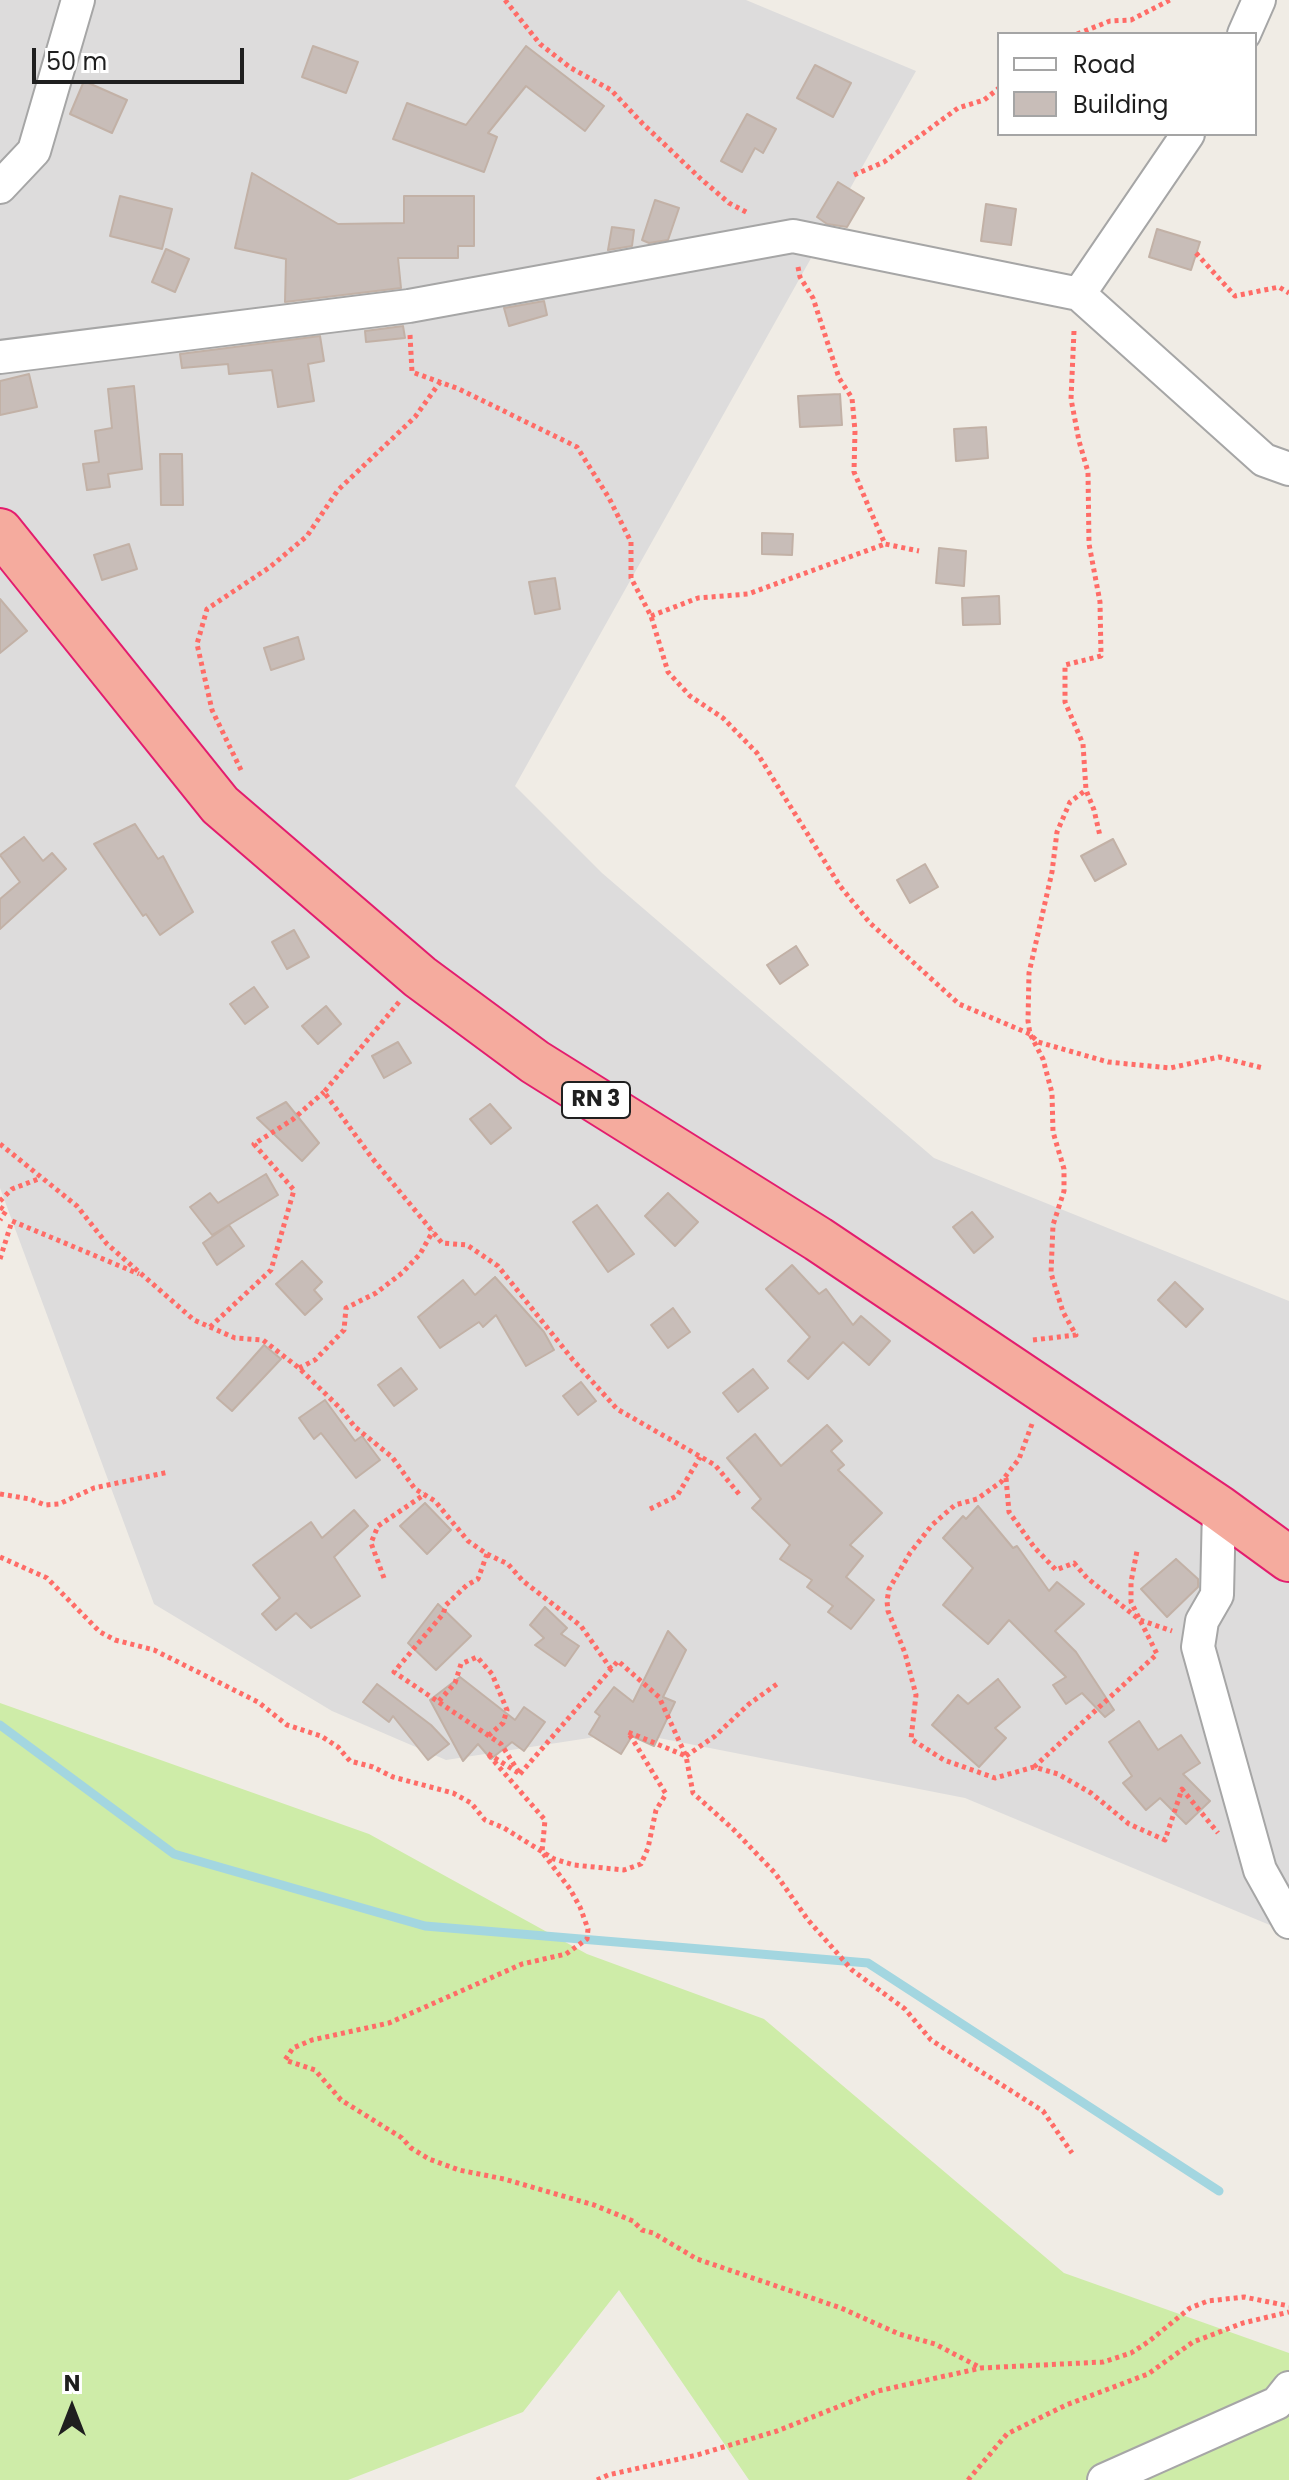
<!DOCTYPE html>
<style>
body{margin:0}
#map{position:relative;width:1289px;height:2480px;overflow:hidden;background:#f0ece5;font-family:Poppins,sans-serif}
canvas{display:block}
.legend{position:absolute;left:997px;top:32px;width:260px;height:104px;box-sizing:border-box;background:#fff;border:2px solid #a5a5a5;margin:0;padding:10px 14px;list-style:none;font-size:24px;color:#1f1f1f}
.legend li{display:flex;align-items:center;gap:16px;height:40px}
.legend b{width:40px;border:2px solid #a5a5a5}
.north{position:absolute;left:32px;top:2368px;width:80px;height:80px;-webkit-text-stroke:6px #fff;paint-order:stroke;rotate:0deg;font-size:22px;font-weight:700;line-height:32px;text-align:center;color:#1f1f1f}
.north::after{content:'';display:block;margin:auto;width:28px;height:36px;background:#1f1f1f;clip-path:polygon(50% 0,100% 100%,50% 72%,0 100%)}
.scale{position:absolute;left:32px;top:48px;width:212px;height:36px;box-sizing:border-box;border:4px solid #1f1f1f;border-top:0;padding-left:10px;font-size:24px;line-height:28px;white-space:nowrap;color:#1f1f1f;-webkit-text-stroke:6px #fff;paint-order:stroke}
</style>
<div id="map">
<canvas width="1289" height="2480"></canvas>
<ul class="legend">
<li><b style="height:10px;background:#fff"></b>Road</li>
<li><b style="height:22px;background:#c8bdb8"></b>Building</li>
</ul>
<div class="north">N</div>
<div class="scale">50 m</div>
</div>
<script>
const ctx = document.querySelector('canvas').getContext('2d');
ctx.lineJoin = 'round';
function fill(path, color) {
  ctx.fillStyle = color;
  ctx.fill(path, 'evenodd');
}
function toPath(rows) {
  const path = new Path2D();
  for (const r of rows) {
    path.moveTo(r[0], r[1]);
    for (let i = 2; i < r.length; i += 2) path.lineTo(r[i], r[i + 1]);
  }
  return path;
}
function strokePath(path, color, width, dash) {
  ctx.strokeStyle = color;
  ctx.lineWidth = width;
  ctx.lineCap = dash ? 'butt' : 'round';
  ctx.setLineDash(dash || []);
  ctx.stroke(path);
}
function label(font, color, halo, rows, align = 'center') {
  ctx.font = font + ' Poppins,sans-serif';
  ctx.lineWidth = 6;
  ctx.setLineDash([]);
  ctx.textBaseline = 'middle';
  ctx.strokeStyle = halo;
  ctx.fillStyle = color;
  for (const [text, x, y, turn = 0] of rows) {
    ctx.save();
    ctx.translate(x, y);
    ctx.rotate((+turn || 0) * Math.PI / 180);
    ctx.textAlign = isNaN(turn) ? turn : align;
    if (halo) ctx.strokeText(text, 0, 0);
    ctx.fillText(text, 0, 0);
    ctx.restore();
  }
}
const residential = toPath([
 [0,0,746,0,916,71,515,786,602,873,934,1158,1289,1301,1289,1933,965,1798,628,1732,446,1760,332,1711,154,1604,0,1188]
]);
const grass = toPath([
 [0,1703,369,1834,587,1954,764,2019,1064,2273,1289,2353,1289,2480,749,2480,619,2290,523,2412,348,2480,0,2480]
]);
const stream = toPath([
 [0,1725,174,1854,425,1926,868,1963,1219,2191]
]);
const building = toPath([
 [313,46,358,62,346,93,302,77,313,46],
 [526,46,604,106,585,131,526,86,488,133,497,137,484,172,393,139,407,103,466,125,526,46],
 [815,65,851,83,833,117,797,98,815,65],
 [84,81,127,100,112,133,70,114,84,81],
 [747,114,776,129,763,153,755,148,742,172,721,161,747,114],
 [252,173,338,224,404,223,404,196,474,196,474,246,458,246,458,258,398,258,401,288,285,302,286,259,235,248,252,173],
 [838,182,864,198,847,227,827,224,817,217,838,182],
 [120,196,172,209,162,249,110,236,120,196],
 [655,200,679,208,668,240,649,243,642,240,655,200],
 [986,204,1016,209,1011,245,981,241,986,204],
 [612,227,634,230,632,246,608,250,612,227],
 [1157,229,1200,242,1191,270,1149,257,1157,229],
 [166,249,189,259,175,292,152,282,166,249],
 [544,301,547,315,509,326,504,308,544,301],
 [403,326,405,338,366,342,365,331,403,326],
 [320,336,324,361,308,364,314,401,278,407,272,370,229,374,228,364,182,368,180,354,320,336],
 [29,374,37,407,0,415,0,381,29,374],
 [134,386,142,469,108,474,110,487,87,490,83,464,99,462,95,431,112,428,108,389,134,386],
 [840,394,842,425,800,427,798,396,840,394],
 [986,427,988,458,956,461,954,429,986,427],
 [160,454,182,454,183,505,161,505,160,454],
 [762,533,793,534,792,555,762,554,762,533],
 [129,544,137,569,102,580,94,555,129,544],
 [939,548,966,551,964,586,936,583,939,548],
 [555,578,560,609,535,614,529,582,555,578],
 [999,596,1000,624,963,625,962,598,999,596],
 [0,599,27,631,0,653,0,599],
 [298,637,304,659,271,670,264,648,298,637],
 [135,824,158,859,163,856,193,912,160,935,146,914,143,916,94,844,135,824],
 [24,837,43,861,52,853,66,869,0,929,0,899,20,882,0,855,24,837],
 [1113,839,1126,864,1095,881,1081,856,1113,839],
 [925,864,938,887,910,903,897,880,925,864],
 [294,930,309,957,287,969,272,942,294,930],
 [796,946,808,965,780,984,767,965,796,946],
 [254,987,268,1007,245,1024,230,1004,254,987],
 [326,1006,341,1024,318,1044,302,1026,326,1006],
 [398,1042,411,1063,384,1078,372,1056,398,1042],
 [286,1102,319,1143,302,1161,257,1118,286,1102],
 [490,1104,511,1128,491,1144,470,1119,490,1104],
 [266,1174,278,1195,212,1235,190,1207,210,1193,218,1203,266,1174],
 [668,1193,698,1222,675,1246,645,1216,668,1193],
 [597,1205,634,1254,608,1272,573,1222,597,1205],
 [972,1212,993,1237,974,1253,953,1227,972,1212],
 [229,1225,244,1246,217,1265,203,1243,229,1225],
 [302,1261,322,1282,314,1290,322,1299,305,1315,276,1284,302,1261],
 [792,1265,819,1294,826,1289,853,1325,861,1316,890,1341,869,1365,843,1342,808,1379,788,1361,810,1337,766,1289,792,1265],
 [495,1277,544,1332,554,1350,526,1366,496,1315,483,1327,479,1322,440,1348,418,1317,463,1280,475,1295,495,1277],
 [1175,1282,1203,1309,1186,1327,1158,1300,1175,1282],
 [673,1308,690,1332,668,1348,651,1325,673,1308],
 [264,1345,281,1359,232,1411,217,1398,264,1345],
 [401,1368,417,1389,394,1406,378,1385,401,1368],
 [753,1369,768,1388,738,1412,723,1393,753,1369],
 [581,1382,596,1401,578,1415,563,1396,581,1382],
 [325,1400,355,1441,362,1436,380,1460,356,1478,321,1433,314,1439,299,1418,325,1400],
 [827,1425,842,1441,831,1451,844,1465,838,1470,882,1513,850,1545,863,1556,846,1577,874,1600,851,1629,828,1612,833,1606,807,1587,812,1580,780,1559,790,1545,752,1508,761,1499,727,1458,755,1434,781,1466,827,1425],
 [425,1503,451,1530,427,1554,400,1526,425,1503],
 [978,1506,1013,1548,1017,1546,1049,1591,1057,1582,1084,1604,1055,1631,1076,1652,1114,1710,1105,1717,1082,1693,1066,1704,1053,1685,1066,1677,1009,1620,988,1644,943,1605,973,1568,943,1538,963,1516,966,1519,978,1506],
 [354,1510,368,1526,334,1557,360,1596,311,1628,296,1613,276,1630,262,1614,280,1598,253,1565,311,1522,322,1538,354,1510],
 [1176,1559,1198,1579,1198,1587,1167,1617,1141,1589,1176,1559],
 [438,1604,471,1636,436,1670,408,1643,438,1604],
 [545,1607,567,1628,561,1634,579,1646,565,1666,535,1645,544,1638,530,1625,545,1607],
 [668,1631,686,1650,663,1697,675,1702,654,1746,632,1736,621,1754,589,1734,600,1716,595,1712,614,1687,633,1702,668,1631],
 [460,1677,515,1720,524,1707,545,1722,524,1751,512,1742,491,1759,478,1744,463,1761,430,1700,460,1677],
 [998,1679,1020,1707,995,1728,1006,1738,979,1767,932,1725,958,1695,968,1704,998,1679],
 [377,1684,431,1725,449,1744,428,1760,393,1716,389,1722,363,1702,377,1684],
 [1139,1721,1158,1750,1181,1735,1200,1763,1183,1774,1210,1801,1186,1824,1160,1798,1146,1810,1123,1783,1132,1776,1109,1742,1139,1721]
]);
const path = toPath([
 [505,0,540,44,571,68,611,90,643,124,701,179,729,203,748,213],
 [1077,34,1110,21,1131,20,1170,0],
 [854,175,884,162,958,108,984,100,999,88],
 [1196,253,1235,296,1279,287,1289,293],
 [798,267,800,277,813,298,839,378,852,398,855,431,854,472,870,510,885,544,919,551],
 [1074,331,1071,399,1079,441,1088,472,1089,544,1100,602,1101,656,1065,665,1065,702,1083,744,1086,790,1094,810,1100,836],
 [410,335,412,372,459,389,577,447,609,498,631,542,631,578,651,616,668,672,690,696,723,718,757,753,840,886,870,923,959,1004,1030,1034,1038,1042,1108,1062,1170,1068,1219,1057,1263,1068],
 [651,616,698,598,748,594,885,544],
 [241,770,212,710,197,644,207,609,270,567,307,536,338,490,415,417,440,382],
 [399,1002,324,1092,372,1158,442,1243,467,1245,498,1266,573,1360,617,1409,715,1465,739,1494],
 [0,1144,77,1206,107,1244,194,1320,235,1338,263,1340,299,1368,340,1408,355,1427,392,1457,415,1489,435,1501,468,1541,487,1554,508,1564,523,1581,581,1626,611,1669],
 [0,1201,12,1189,41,1178],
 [0,1207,6,1211,0,1220],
 [0,1259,12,1221,139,1274],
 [210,1327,271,1270,294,1190,254,1144,292,1120,324,1092],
 [1033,1340,1076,1335,1063,1312,1051,1273,1053,1225,1064,1191,1064,1169,1053,1132,1052,1093,1043,1059,1030,1034,1028,1021,1029,973,1052,872,1057,832,1070,802,1086,790],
 [299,1368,315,1360,344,1330,346,1308,376,1293,402,1273,420,1254,433,1231],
 [1032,1424,1019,1459,1001,1482,977,1499,955,1505,932,1525,910,1553,889,1589,887,1601,888,1611,905,1653,916,1695,911,1739,944,1760,995,1778,1034,1767,1058,1774,1091,1793,1129,1824,1165,1840,1182,1789,1218,1833],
 [1006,1478,1009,1512,1034,1547,1056,1570,1074,1563,1087,1578,1140,1620,1172,1631],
 [0,1494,30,1499,45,1505,59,1504,94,1488,169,1472],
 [650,1509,677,1496,700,1457],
 [487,1554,478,1579,467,1585,446,1605,443,1614,394,1672,501,1744,520,1774,487,1753,545,1820,542,1852,570,1889,580,1907,588,1929,587,1939,566,1954,522,1964,389,2023,312,2040,293,2048,285,2060,315,2070,341,2100,402,2138,411,2148,429,2159,459,2170,504,2179,594,2205,633,2221,642,2230,653,2233,697,2259,841,2308,899,2334,935,2344,981,2368],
 [0,1557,47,1578,100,1632,115,1640,154,1650,258,1702,287,1725,321,1736,338,1747,350,1761,373,1767,393,1777,453,1793,471,1803,485,1820,504,1828,554,1859,574,1865,624,1870,641,1864,648,1848,656,1810,666,1794,628,1732,686,1756],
 [384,1578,371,1543,378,1526,425,1494],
 [439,1701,455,1683,461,1664,477,1657,492,1674,507,1710,503,1723,488,1736],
 [686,1756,715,1736,749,1704,777,1684],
 [1034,1767,1157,1654,1131,1602,1131,1582,1137,1551],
 [520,1774,618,1661,659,1697,686,1756,693,1793,733,1829,775,1873,808,1920,852,1970,905,2009,931,2040,1043,2111,1072,2153],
 [597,2480,608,2475,697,2455,777,2431,878,2391,981,2368,1103,2362,1131,2353,1148,2342,1190,2308,1208,2301,1244,2297,1289,2306],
 [968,2480,1007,2434,1066,2405,1148,2374,1193,2342,1243,2323,1289,2312]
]);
const minor = toPath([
 [1244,34,1259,0],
 [0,187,34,151,78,0],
 [1079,294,1188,134],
 [0,357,409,306,793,236,1079,294,1264,460,1289,469],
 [1219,1508,1217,1595,1202,1621,1198,1647,1260,1870,1289,1922],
 [1104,2480,1277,2403,1289,2388]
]);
const trunk = toPath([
 [0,531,220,805,420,977,535,1062,818,1239,1219,1508,1289,1559]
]);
const shields = [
 [596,1100,68]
];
const shieldNames = [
 ["RN 3",596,1100]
];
fill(residential, '#dddcdc');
fill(grass, '#ceeca8');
strokePath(stream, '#a3d6e0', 9);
fill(building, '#c8bdb8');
strokePath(building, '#c2b1a6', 2);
strokePath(minor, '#a6a6a6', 36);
strokePath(trunk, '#e31d6e', 48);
strokePath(path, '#ff6c67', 5, [4, 4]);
strokePath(minor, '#fff', 32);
strokePath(trunk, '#f5ab9e', 44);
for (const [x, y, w] of shields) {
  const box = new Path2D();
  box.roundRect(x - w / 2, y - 18, w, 36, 6);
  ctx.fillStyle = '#fff';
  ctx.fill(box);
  strokePath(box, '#1f1f1f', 2);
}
label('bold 22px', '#1f1f1f', null, shieldNames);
</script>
